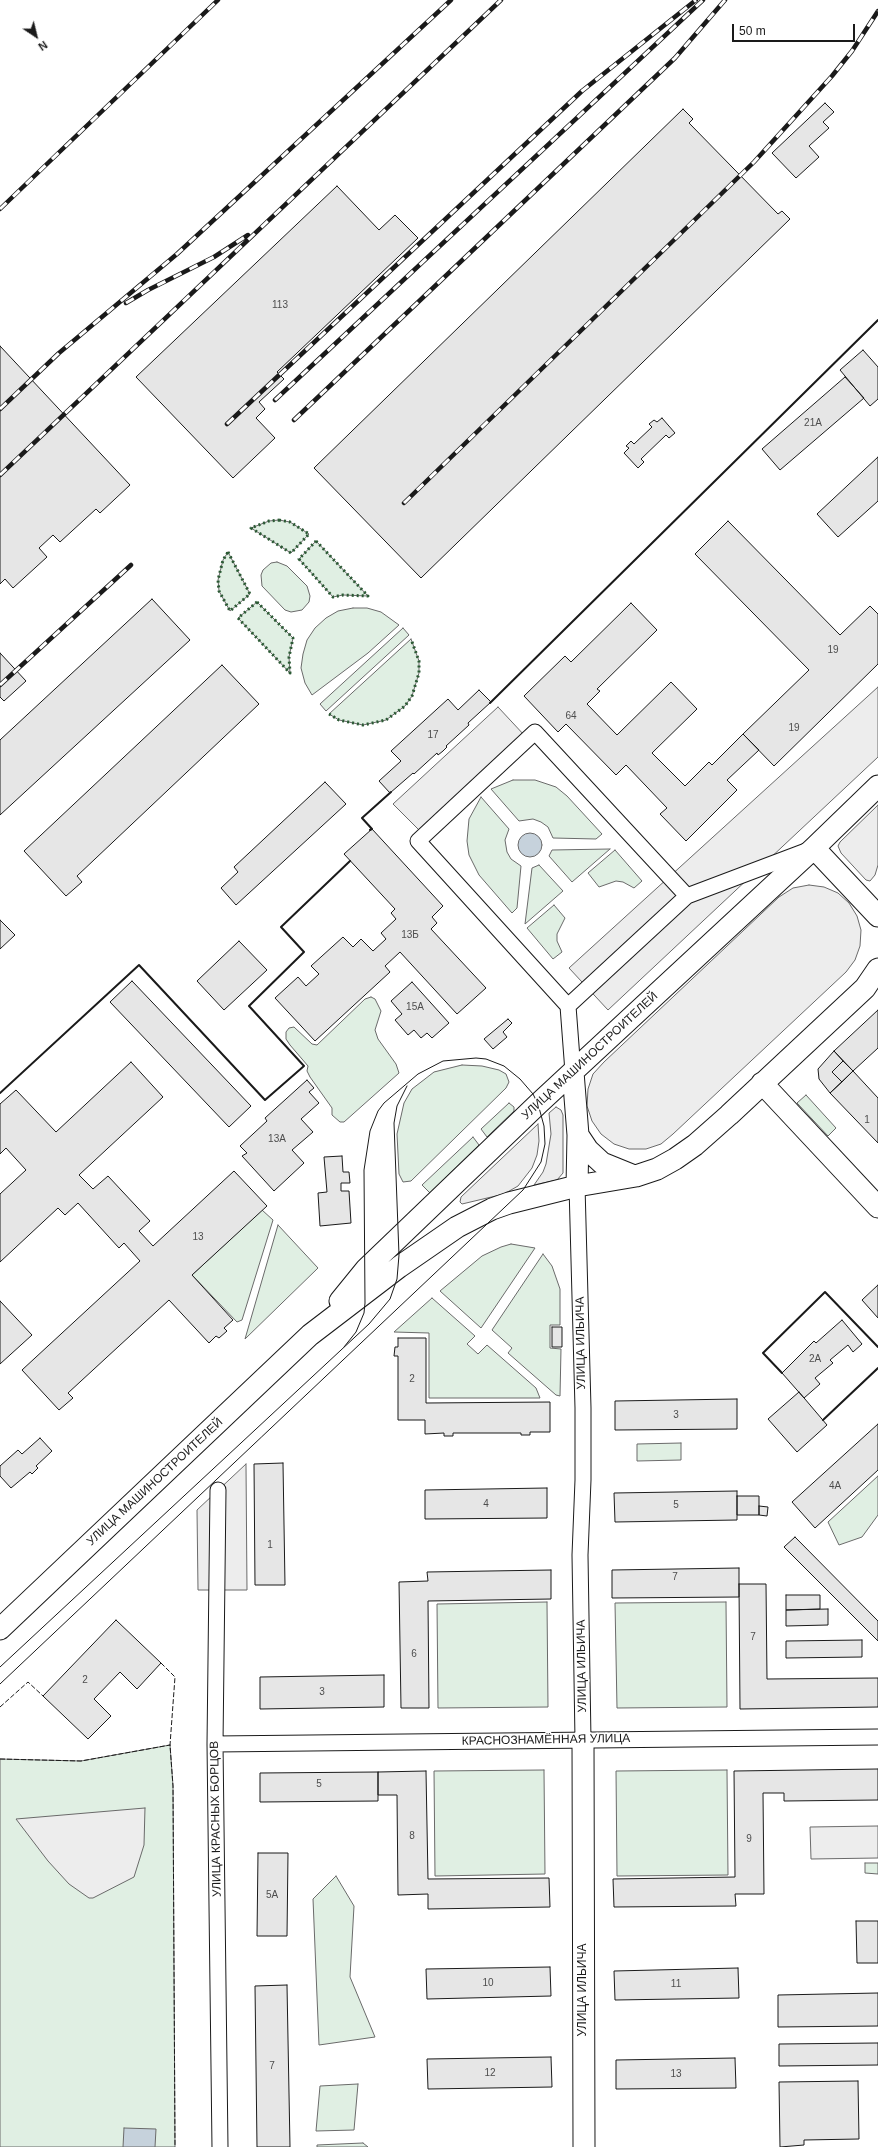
<!DOCTYPE html>
<meta charset="utf-8">
<style>
body{margin:0}
#map{position:relative;width:878px;height:2147px;overflow:hidden;background:#fff;font-family:Arial,sans-serif}
canvas{display:block}
.north{position:absolute;left:16px;top:16px;width:40px;height:40px;-webkit-text-stroke:3px #fff;paint-order:stroke;rotate:145deg;font-size:11px;font-weight:700;line-height:16px;text-align:center;color:#1a1a1a}
.north::after{content:'';display:block;margin:auto;width:14px;height:18px;background:#1a1a1a;clip-path:polygon(50% 0,100% 100%,50% 72%,0 100%)}
.scale{position:absolute;left:732px;top:24px;width:123px;height:18px;box-sizing:border-box;border:2px solid #1a1a1a;border-top:0;padding-left:5px;font-size:12px;line-height:14px;white-space:nowrap;color:#1a1a1a;-webkit-text-stroke:3px #fff;paint-order:stroke}
</style>
<div id="map">
<canvas width="878" height="2147"></canvas>
<div class="north">N</div>
<div class="scale">50 m</div>
</div>
<script>
const ctx = document.querySelector('canvas').getContext('2d');
ctx.lineJoin = 'round';
function fill(path, color) {
  ctx.fillStyle = color;
  ctx.fill(path, 'evenodd');
}
function toPath(rows) {
  const path = new Path2D();
  for (const r of rows) {
    if (r.length === 3) {
      path.moveTo(r[0] + r[2], r[1]);
      path.arc(r[0], r[1], r[2], 0, 2 * Math.PI);
      continue;
    }
    path.moveTo(r[0], r[1]);
    for (let i = 2; i < r.length; i += 2) path.lineTo(r[i], r[i + 1]);
  }
  return path;
}
function strokePath(path, color, width, dash) {
  ctx.strokeStyle = color;
  ctx.lineWidth = width;
  ctx.lineCap = dash ? 'butt' : 'round';
  ctx.setLineDash(dash || []);
  ctx.stroke(path);
}
function label(font, color, halo, rows, align = 'center') {
  ctx.font = font + ' Arial,sans-serif';
  ctx.lineWidth = 3;
  ctx.setLineDash([]);
  ctx.textBaseline = 'middle';
  ctx.strokeStyle = halo;
  ctx.fillStyle = color;
  for (const [text, x, y, turn = 0] of rows) {
    ctx.save();
    ctx.translate(x, y);
    ctx.rotate((+turn || 0) * Math.PI / 180);
    ctx.textAlign = isNaN(turn) ? turn : align;
    if (halo) ctx.strokeText(text, 0, 0);
    ctx.fillText(text, 0, 0);
    ctx.restore();
  }
}
const green = toPath([
 [279,520,290,522,309,534,291,553,251,528,269,521,279,520],
 [316,541,368,596,343,595,333,597,299,559,316,541],
 [228,552,250,594,230,611,219,591,218,580,223,560,228,552],
 [277,562,287,566,307,586,310,596,309,602,302,610,291,612,285,610,262,586,261,575,263,570,271,563,277,562],
 [257,602,293,638,289,657,290,673,238,618,257,602],
 [353,608,367,608,381,612,399,625,368,653,312,695,305,683,301,668,303,654,307,640,315,628,326,618,338,611,353,608],
 [403,628,409,635,326,711,320,704,403,628],
 [411,639,419,661,419,673,412,696,405,706,386,720,363,725,339,720,329,714,411,639],
 [513,780,535,780,556,787,567,796,602,834,596,839,553,838,548,827,541,822,533,819,519,821,491,789,513,780],
 [481,797,509,829,505,840,507,852,511,859,521,866,517,908,512,913,479,875,469,855,467,841,469,819,481,797],
 [610,849,572,882,549,856,552,850,610,849],
 [615,850,642,881,634,888,623,882,616,881,599,887,588,873,615,850],
 [539,865,563,891,525,924,532,868,539,865],
 [554,905,565,918,557,934,557,941,562,952,553,959,527,928,554,905],
 [371,997,375,999,381,1011,375,1030,378,1039,396,1064,399,1073,344,1122,340,1122,332,1115,332,1108,310,1077,307,1071,308,1066,290,1045,286,1039,286,1032,289,1028,294,1027,312,1044,317,1045,365,999,371,997],
 [462,1065,482,1066,499,1070,506,1074,509,1082,506,1088,411,1181,403,1182,399,1174,397,1134,404,1103,412,1089,434,1072,462,1065],
 [806,1095,836,1128,828,1136,797,1103,806,1095],
 [509,1103,514,1107,514,1111,487,1137,481,1129,509,1103],
 [473,1137,479,1145,430,1193,422,1185,473,1137],
 [262,1210,273,1220,242,1320,237,1322,192,1275,262,1210],
 [278,1225,318,1268,245,1339,278,1225],
 [511,1244,535,1248,481,1328,440,1291,482,1256,501,1247,511,1244],
 [543,1254,552,1266,560,1289,560,1325,550,1325,550,1348,561,1349,560,1396,556,1395,508,1353,512,1348,492,1330,543,1254],
 [432,1298,475,1336,467,1344,478,1354,487,1345,536,1388,540,1398,429,1398,429,1333,394,1332,432,1298],
 [681,1443,681,1460,637,1461,637,1444,681,1443],
 [878,1476,878,1515,862,1537,839,1545,828,1522,878,1476],
 [547,1602,548,1707,438,1708,437,1604,547,1602],
 [726,1602,727,1707,617,1708,615,1603,726,1602],
 [170,1745,173,1786,175,2147,0,2147,0,1759,81,1761,170,1745],
 [544,1770,545,1874,435,1876,434,1771,544,1770],
 [727,1770,728,1875,617,1876,616,1771,727,1770],
 [865,1863,878,1863,878,1874,865,1873,865,1863],
 [336,1876,354,1906,350,1977,375,2037,319,2045,313,1899,336,1876],
 [358,2084,354,2130,316,2131,320,2086,358,2084],
 [363,2143,368,2147,317,2147,317,2145,363,2143]
]);
const parking = toPath([
 [878,687,878,757,608,1010,569,968,878,687],
 [498,707,525,736,421,832,393,804,498,707],
 [878,805,878,865,875,875,870,881,866,880,841,853,838,846,840,842,878,805],
 [809,885,824,887,838,893,849,903,857,916,861,930,860,946,855,960,846,972,673,1134,661,1144,646,1149,629,1149,614,1144,601,1134,592,1121,587,1106,588,1089,593,1074,604,1062,779,897,793,888,809,885],
 [556,1107,561,1110,563,1115,563,1173,557,1180,534,1185,543,1172,546,1164,551,1134,549,1113,556,1107],
 [538,1124,539,1141,537,1155,532,1168,518,1186,504,1194,462,1204,460,1202,461,1197,538,1124],
 [246,1464,247,1590,198,1590,197,1510,246,1464],
 [145,1808,144,1845,134,1877,93,1898,89,1898,69,1884,48,1861,16,1819,145,1808],
 [878,1826,878,1858,811,1859,810,1827,878,1826]
]);
const water = toPath([
 [530,845,12],
 [124,2128,156,2129,155,2147,123,2147,124,2128]
]);
const building = toPath([
 [825,103,834,112,823,122,829,128,809,146,819,157,796,178,772,153,825,103],
 [683,109,693,119,689,123,778,214,782,211,790,219,421,578,314,468,683,109],
 [337,186,379,230,395,215,418,238,277,372,284,379,259,402,265,409,256,418,275,438,233,478,136,377,337,186],
 [0,346,130,485,100,513,96,509,60,542,53,535,39,548,47,557,13,588,5,579,0,584,0,346],
 [863,350,878,367,878,399,870,406,840,370,863,350],
 [845,377,864,398,780,470,762,449,845,377],
 [662,418,675,433,669,438,666,435,641,459,644,462,638,468,624,453,629,448,626,446,631,441,634,444,652,427,649,424,654,420,657,422,662,418],
 [878,457,878,501,838,537,817,514,878,457],
 [728,521,840,635,870,606,878,614,878,664,774,766,743,734,809,670,695,554,728,521],
 [152,599,190,640,0,815,0,740,152,599],
 [631,603,657,630,597,689,600,691,587,704,617,735,671,682,697,709,652,753,685,786,709,762,712,765,743,734,759,750,727,780,737,790,686,841,660,814,667,808,626,765,616,775,566,724,558,732,524,696,565,656,571,662,631,603],
 [0,653,26,681,4,701,0,697,0,653],
 [222,665,259,704,77,876,82,882,66,896,24,851,222,665],
 [479,690,491,702,468,723,469,725,446,746,447,747,443,751,438,755,437,753,414,774,413,773,390,793,379,781,401,761,391,751,448,699,458,710,479,690],
 [325,782,346,804,236,905,221,888,238,872,234,867,325,782],
 [372,829,443,906,432,917,437,923,431,929,486,988,457,1014,400,952,385,966,390,972,315,1041,275,998,298,977,306,986,319,974,311,966,343,937,353,947,361,939,373,951,386,939,381,933,396,919,391,913,395,909,344,854,372,829],
 [0,920,15,935,0,949,0,920],
 [239,941,267,970,224,1010,197,981,239,941],
 [132,981,251,1106,229,1127,110,1002,132,981],
 [412,982,449,1023,432,1038,427,1033,421,1038,414,1030,408,1035,395,1020,402,1014,391,1001,412,982],
 [878,1010,878,1048,853,1071,834,1051,878,1010],
 [508,1019,512,1023,503,1032,507,1037,493,1049,484,1039,508,1019],
 [834,1051,843,1061,832,1072,842,1082,830,1093,819,1079,818,1069,834,1051],
 [843,1061,853,1071,842,1082,832,1072,843,1061],
 [131,1062,163,1097,79,1175,93,1189,108,1176,150,1221,139,1231,153,1246,234,1171,267,1206,192,1275,233,1320,224,1328,227,1331,219,1338,216,1336,209,1343,169,1300,68,1393,73,1398,59,1410,22,1370,140,1261,124,1243,119,1248,78,1203,65,1215,58,1208,0,1262,0,1194,26,1170,6,1148,0,1154,0,1104,16,1090,56,1132,131,1062],
 [853,1071,878,1098,878,1143,830,1093,853,1071],
 [307,1080,314,1088,309,1092,319,1103,301,1119,313,1132,292,1150,304,1163,274,1191,242,1156,247,1153,240,1146,267,1121,265,1118,307,1080],
 [342,1156,343,1172,349,1172,350,1183,341,1183,341,1191,349,1191,351,1223,320,1226,318,1193,327,1192,324,1157,342,1156],
 [878,1285,878,1318,862,1300,878,1285],
 [0,1301,32,1335,0,1364,0,1301],
 [842,1320,862,1344,853,1352,848,1345,830,1360,833,1363,815,1378,820,1384,804,1398,782,1373,814,1341,816,1343,842,1320],
 [552,1327,562,1327,562,1347,552,1347,552,1327],
 [398,1338,426,1338,426,1403,550,1402,550,1432,530,1432,530,1435,521,1435,521,1433,453,1433,453,1436,444,1436,444,1433,425,1434,425,1420,398,1420,398,1356,394,1356,395,1347,398,1347,398,1338],
 [799,1392,827,1425,797,1452,768,1419,799,1392],
 [737,1399,737,1429,615,1430,615,1401,737,1399],
 [878,1424,878,1470,815,1528,792,1502,878,1424],
 [40,1438,52,1451,36,1466,38,1468,32,1474,30,1472,11,1488,0,1476,0,1466,18,1450,22,1454,40,1438],
 [283,1463,285,1585,255,1585,254,1464,283,1463],
 [547,1488,547,1518,425,1519,425,1490,547,1488],
 [737,1491,737,1520,615,1522,614,1493,737,1491],
 [737,1496,759,1496,759,1515,737,1515,737,1496],
 [759,1506,768,1507,767,1516,759,1515,759,1506],
 [795,1537,878,1621,878,1641,784,1547,795,1537],
 [739,1568,739,1597,612,1598,612,1570,739,1568],
 [551,1570,551,1599,428,1601,429,1708,401,1708,399,1582,428,1581,427,1572,551,1570],
 [739,1584,766,1584,767,1679,878,1678,878,1707,740,1709,739,1584],
 [786,1595,820,1595,820,1609,786,1610,786,1595],
 [828,1609,828,1625,786,1626,786,1610,828,1609],
 [116,1620,161,1663,137,1689,120,1672,94,1699,111,1716,88,1739,43,1696,116,1620],
 [862,1640,862,1657,786,1658,786,1641,862,1640],
 [384,1675,384,1707,260,1709,260,1677,384,1675],
 [878,1769,878,1800,784,1801,784,1793,763,1793,764,1894,735,1894,736,1906,614,1907,613,1879,735,1877,734,1771,878,1769],
 [426,1771,428,1879,549,1878,550,1907,428,1909,428,1894,398,1895,397,1795,378,1795,378,1772,426,1771],
 [378,1772,378,1801,260,1802,260,1773,378,1772],
 [258,1853,288,1853,287,1936,257,1936,258,1853],
 [856,1921,878,1921,878,1963,857,1963,856,1921],
 [550,1967,551,1996,427,1999,426,1969,550,1967],
 [738,1968,739,1998,615,2000,614,1971,738,1968],
 [287,1985,290,2147,257,2147,255,1986,287,1985],
 [878,1993,878,2026,778,2027,778,1995,878,1993],
 [878,2043,878,2065,779,2066,779,2044,878,2043],
 [551,2057,552,2087,428,2089,427,2059,551,2057],
 [735,2058,736,2088,616,2089,616,2060,735,2058],
 [858,2081,859,2139,804,2140,804,2145,780,2147,779,2082,858,2081]
]);
const street = toPath([
 [568,1006,687,896,806,851],
 [573,1072,568,1006,418,841,535,732,687,896],
 [577,1186,583,1408,583,1480,580,1555,583,1740],
 [218,1490,215,1744,220,2147],
 [215,1744,878,1737]
]);
const secondary = toPath([
 [814,848,878,916],
 [573,1072,578,1135,588,1150,602,1163,634,1176],
 [762,1083,878,1207],
 [577,1186,578,1135],
 [340,1301,366,1269,538,1104,814,848,878,786],
 [0,1629,310,1335,399,1267,457,1227,492,1209,509,1203,577,1186,636,1176,657,1169,675,1159,695,1145,729,1115,865,988,878,969],
 [583,1740,584,2147]
]);
const tram = toPath([
 [0,1667,369,1324,390,1299,397,1279,399,1255,394,1123,397,1106,407,1086],
 [0,1684,523,1190,541,1162,545,1144,544,1126,538,1104,533,1094,520,1079,504,1066,486,1059,476,1058,443,1061,418,1074,384,1103,378,1111,370,1131,364,1170,365,1303,364,1313,356,1332,344,1347]
]);
const rail = toPath([
 [0,209,218,0],
 [126,303,148,290,214,257,248,235],
 [275,400,703,0],
 [0,409,59,353,177,254,451,0],
 [294,420,654,78,675,58,725,0],
 [227,424,582,91,696,0],
 [0,475,501,0],
 [404,503,754,162,832,76,852,51,878,11],
 [0,685,131,565]
]);
const hedge = toPath([
 [279,520,290,522,309,534,291,553,251,528,269,521,279,520],
 [316,541,368,596,343,595,333,597,299,559,316,541],
 [228,552,250,594,230,611,219,591,218,580,223,560,228,552],
 [257,602,293,638,289,657,290,673,238,618,257,602],
 [329,714,339,720,363,725,386,720,405,706,412,696,419,673,419,661,411,639]
]);
const fence = toPath([
 [161,1663,175,1677,170,1745,173,1786,175,2147],
 [0,1707,28,1682,43,1696],
 [0,1759,81,1761,170,1745]
]);
const wall = toPath([
 [490,703,878,320],
 [370,830,372,829,362,818,391,792],
 [0,1093,139,965,265,1100,304,1066,249,1006,304,952,281,927,350,861],
 [782,1373,763,1353,825,1292,878,1347],
 [823,1420,878,1368]
]);
const numberNames = [
 ["113",280,305],
 ["21А",813,423],
 ["19",833,650],
 ["64",571,716],
 ["19",794,728],
 ["17",433,735],
 ["13Б",410,935],
 ["15А",415,1007],
 ["1",867,1120],
 ["13А",277,1139],
 ["13",198,1237],
 ["2А",815,1359],
 ["2",412,1379],
 ["3",676,1415],
 ["4А",835,1486],
 ["4",486,1504],
 ["5",676,1505],
 ["1",270,1545],
 ["7",675,1577],
 ["7",753,1637],
 ["6",414,1654],
 ["2",85,1680],
 ["3",322,1692],
 ["5",319,1784],
 ["8",412,1836],
 ["9",749,1839],
 ["5А",272,1895],
 ["10",488,1983],
 ["11",676,1984],
 ["7",272,2066],
 ["12",490,2073],
 ["13",676,2074]
];
const streetNames = [
 ["УЛИЦА МАШИНОСТРОИТЕЛЕЙ",590,1056,-43],
 ["УЛИЦА ИЛЬИЧА",581,1343,-91],
 ["УЛИЦА МАШИНОСТРОИТЕЛЕЙ",155,1482,-43],
 ["УЛИЦА ИЛЬИЧА",582,1666,-91],
 ["КРАСНОЗНАМЁННАЯ УЛИЦА",546,1740,-1],
 ["УЛИЦА КРАСНЫХ БОРЦОВ",216,1819,-91],
 ["УЛИЦА ИЛЬИЧА",583,1990,-90]
];
fill(green, '#e0efe3');
strokePath(green, '#6a6a6a', 1);
fill(parking, '#ededed');
strokePath(parking, '#6a6a6a', 1);
fill(water, '#c6d2dc');
strokePath(water, '#6a6a6a', 1);
fill(building, '#e6e6e6');
strokePath(building, '#1a1a1a', 1);
strokePath(street, '#1a1a1a', 17);
strokePath(secondary, '#1a1a1a', 23);
strokePath(street, '#fff', 15);
strokePath(secondary, '#fff', 21);
strokePath(tram, '#1a1a1a', 1);
strokePath(rail, '#1a1a1a', 4.5);
strokePath(rail, '#fff', 3, [9]);
strokePath(hedge, '#2b5a34', 3, [2, 3]);
strokePath(fence, '#1a1a1a', 1, [5, 2]);
strokePath(wall, '#1a1a1a', 2);
label('10px', '#4d4d4d', null, numberNames);
label('12px', '#1a1a1a', '#fff', streetNames);
</script>
